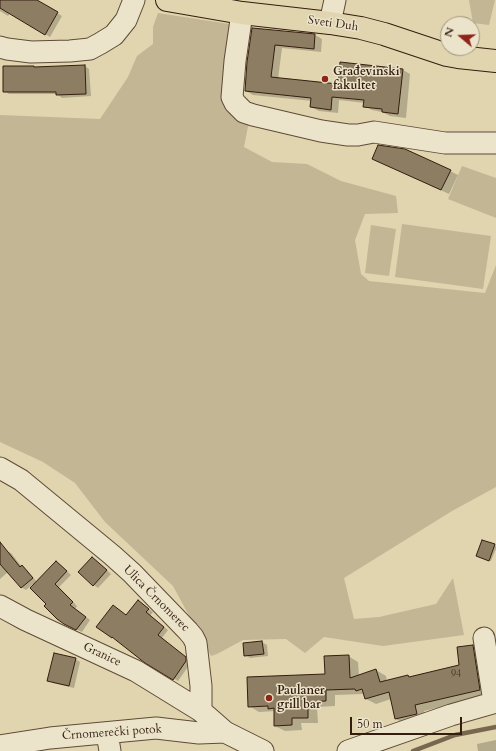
<!DOCTYPE html>
<meta charset="utf-8">
<style>
body{margin:0}
#map{position:relative;width:496px;height:751px;overflow:hidden;background:#e0d5af;font-family:Cardo,serif}
canvas{display:block}
.north{position:absolute;left:440px;top:16px;width:40px;height:40px;box-sizing:border-box;background:#ebe4cb;border:1px solid #a29480;border-radius:50%;rotate:289deg;font-size:11px;font-weight:700;line-height:16px;text-align:center;color:#341d0f}
.north::after{content:'';display:block;margin:auto;width:14px;height:18px;background:#8f2418;clip-path:polygon(50% 0,100% 100%,50% 72%,0 100%)}
.scale{position:absolute;left:350px;top:717px;width:112px;height:18px;box-sizing:border-box;border:2px solid #341d0f;border-top:0;padding-left:5px;font-size:12px;line-height:14px;white-space:nowrap;color:#341d0f;-webkit-text-stroke:3px #ebe4cb;paint-order:stroke}
</style>
<div id="map">
<canvas width="496" height="751"></canvas>
<div class="north">N</div>
<div class="scale">50 m</div>
</div>
<script>
const ctx = document.querySelector('canvas').getContext('2d');
ctx.lineJoin = 'round';
function fill(path, color) {
  ctx.fillStyle = color;
  ctx.fill(path, 'evenodd');
}
function toPath(rows) {
  const path = new Path2D();
  for (const r of rows) {
    path.moveTo(r[0], r[1]);
    for (let i = 2; i < r.length; i += 2) path.lineTo(r[i], r[i + 1]);
  }
  return path;
}
function strokePath(path, color, width, dash) {
  ctx.strokeStyle = color;
  ctx.lineWidth = width;
  ctx.lineCap = dash ? 'butt' : 'round';
  ctx.setLineDash(dash || []);
  ctx.stroke(path);
}
function label(font, color, halo, rows, align = 'center') {
  ctx.font = font + ' Cardo,serif';
  ctx.lineWidth = 3;
  ctx.setLineDash([]);
  ctx.textBaseline = 'middle';
  ctx.strokeStyle = halo;
  ctx.fillStyle = color;
  for (const [text, x, y, turn = 0] of rows) {
    ctx.save();
    ctx.translate(x, y);
    ctx.rotate((+turn || 0) * Math.PI / 180);
    ctx.textAlign = isNaN(turn) ? turn : align;
    if (halo) ctx.strokeText(text, 0, 0);
    ctx.fillText(text, 0, 0);
    ctx.restore();
  }
}
const green = toPath([
 [469,0,495,0,489,25,473,23],
 [158,13,236,25,228,70,249,121,244,147,272,162,307,164,341,181,396,196,398,213,365,214,355,240,361,274,369,281,485,293,496,265,496,487,452,511,344,578,354,619,379,617,436,604,453,578,464,635,383,646,324,637,305,653,286,639,243,640,217,654,211,656,173,586,105,522,75,483,43,462,0,442,0,115,100,119,128,77,137,56,153,44,153,27],
 [462,166,496,178,496,218,448,199],
 [402,224,491,236,483,289,395,277],
 [371,225,396,229,389,276,365,273]
]);
const shadow = toPath([
 [0,0,35,0,62,16,50,37,10,13,8,16,0,11],
 [253,29,315,35,322,39,321,52,282,48,278,79,339,85,403,70,410,74,406,118,390,116,382,112,372,110,364,106,365,103,339,100,338,113,319,111,311,107,312,101,253,95,246,91],
 [85,66,89,69,91,96,62,98,57,94,9,94,4,91,34,67,36,68],
 [381,162,450,171,458,175,449,194],
 [483,541,496,546,496,549,491,561,479,557],
 [0,544,6,551,11,553,22,567,27,570,37,582,56,562,61,565,71,575,59,587,77,606,75,609,90,620,82,632,70,627,47,604,33,584,26,590,21,587,8,572,0,579],
 [92,558,97,561,111,574,98,588,94,585,79,572],
 [143,604,153,612,150,616,168,630,162,638,190,661,190,664,178,681,146,662,127,616],
 [262,642,267,645,268,656,250,658,245,655],
 [473,646,482,652,489,695,424,711,427,719,405,724,396,719,391,699,376,704,366,699,365,695,363,694,335,695,335,706,317,707,318,723,301,723,302,730,285,731,275,726,275,711,259,712,249,706,326,675,348,656,358,662,359,676,376,670,386,676,387,681,408,676,410,677,460,666],
 [75,659,80,662,74,688,53,683,49,680],
 [496,740,496,751,476,751,478,751,477,744]
]);
const stream = toPath([
 [413,751,455,735,496,727]
]);
const building = toPath([
 [0,0,37,0,58,12,45,35,0,8,0,0],
 [252,28,315,34,314,49,275,45,271,77,338,84,340,62,403,69,398,114,382,112,382,109,363,107,364,100,332,97,331,110,310,107,311,98,245,91,247,62,252,28],
 [85,65,86,94,56,95,56,92,3,92,3,66,34,66,34,67,85,65],
 [378,145,405,149,451,170,441,190,372,159,378,145],
 [482,540,495,544,489,561,476,556,482,540],
 [0,542,20,567,22,565,33,578,21,588,0,564,0,542],
 [92,557,107,570,93,586,78,572,92,557],
 [56,561,67,571,55,584,73,602,70,605,86,617,76,630,64,624,57,619,44,606,46,604,30,588,56,561],
 [138,600,149,609,146,612,164,627,158,635,186,657,186,661,173,680,145,663,112,637,112,638,96,627,113,605,126,615,138,600],
 [262,641,264,654,244,656,243,643,262,641],
 [473,645,480,690,415,705,417,714,395,719,389,692,365,699,362,689,356,691,355,689,326,690,326,701,308,702,308,718,292,718,292,725,274,726,274,708,268,709,268,706,248,707,247,677,325,674,324,656,349,655,350,678,376,669,380,682,408,675,409,677,459,665,457,647,473,645],
 [54,653,76,658,69,686,47,681,54,653]
]);
const minor = toPath([
 [242,13,235,61,232,97,235,103,244,112,253,115,321,131,348,135,358,135,374,132,445,143,496,143],
 [330,23,335,0],
 [0,47,7,49,31,52,70,51,90,49,101,43,114,35,126,20,134,0],
 [0,468,21,480,112,555,132,573,188,631,193,637,196,643,201,686,201,711,225,732,263,751],
 [0,606,26,620,136,671,201,711],
 [484,638,494,702],
 [107,733,110,751],
 [0,746,50,738,156,728,199,733,225,732],
 [348,751,451,715,496,702]
]);
const major = toPath([
 [167,0,242,13,330,23,361,28,384,34,447,55,458,57,496,61]
]);
const markers = [
 [325,79,4,"#8f2418"],
 [269,698,4,"#8f2418"]
];
const numberNames = [
 ["94",456,675]
];
const streetNames = [
 ["Sveti Duh",333,24,8],
 ["Ulica Črnomerec",156,599,45],
 ["Granice",102,655,25],
 ["Črnomerečki potok",112,733,-4]
];
const poiNames = [
 ["Građevinski",333,72],
 ["fakultet",333,86],
 ["Paulaner",277,691],
 ["grill bar",277,705]
];
fill(green, '#c3b694');
fill(shadow, '#0003');
strokePath(stream, '#78664f', 4.5);
fill(building, '#8d7d62');
strokePath(building, '#341d0f', 1);
strokePath(minor, '#5f4b37', 23);
strokePath(major, '#341d0f', 24);
strokePath(minor, '#ebe4cb', 21);
strokePath(major, '#e0d5af', 22);
for (const [x, y, r, color] of markers) {
  const dot = new Path2D();
  dot.arc(x, y, r, 0, 2 * Math.PI);
  ctx.fillStyle = color;
  ctx.fill(dot);
  strokePath(dot, '#ebe4cb', 1.5);
}
label('10px', '#4a3524', null, numberNames);
label('12px', '#341d0f', '#ebe4cb', streetNames);
label('bold 12px', '#341d0f', '#ebe4cb', poiNames, 'left');
</script>
